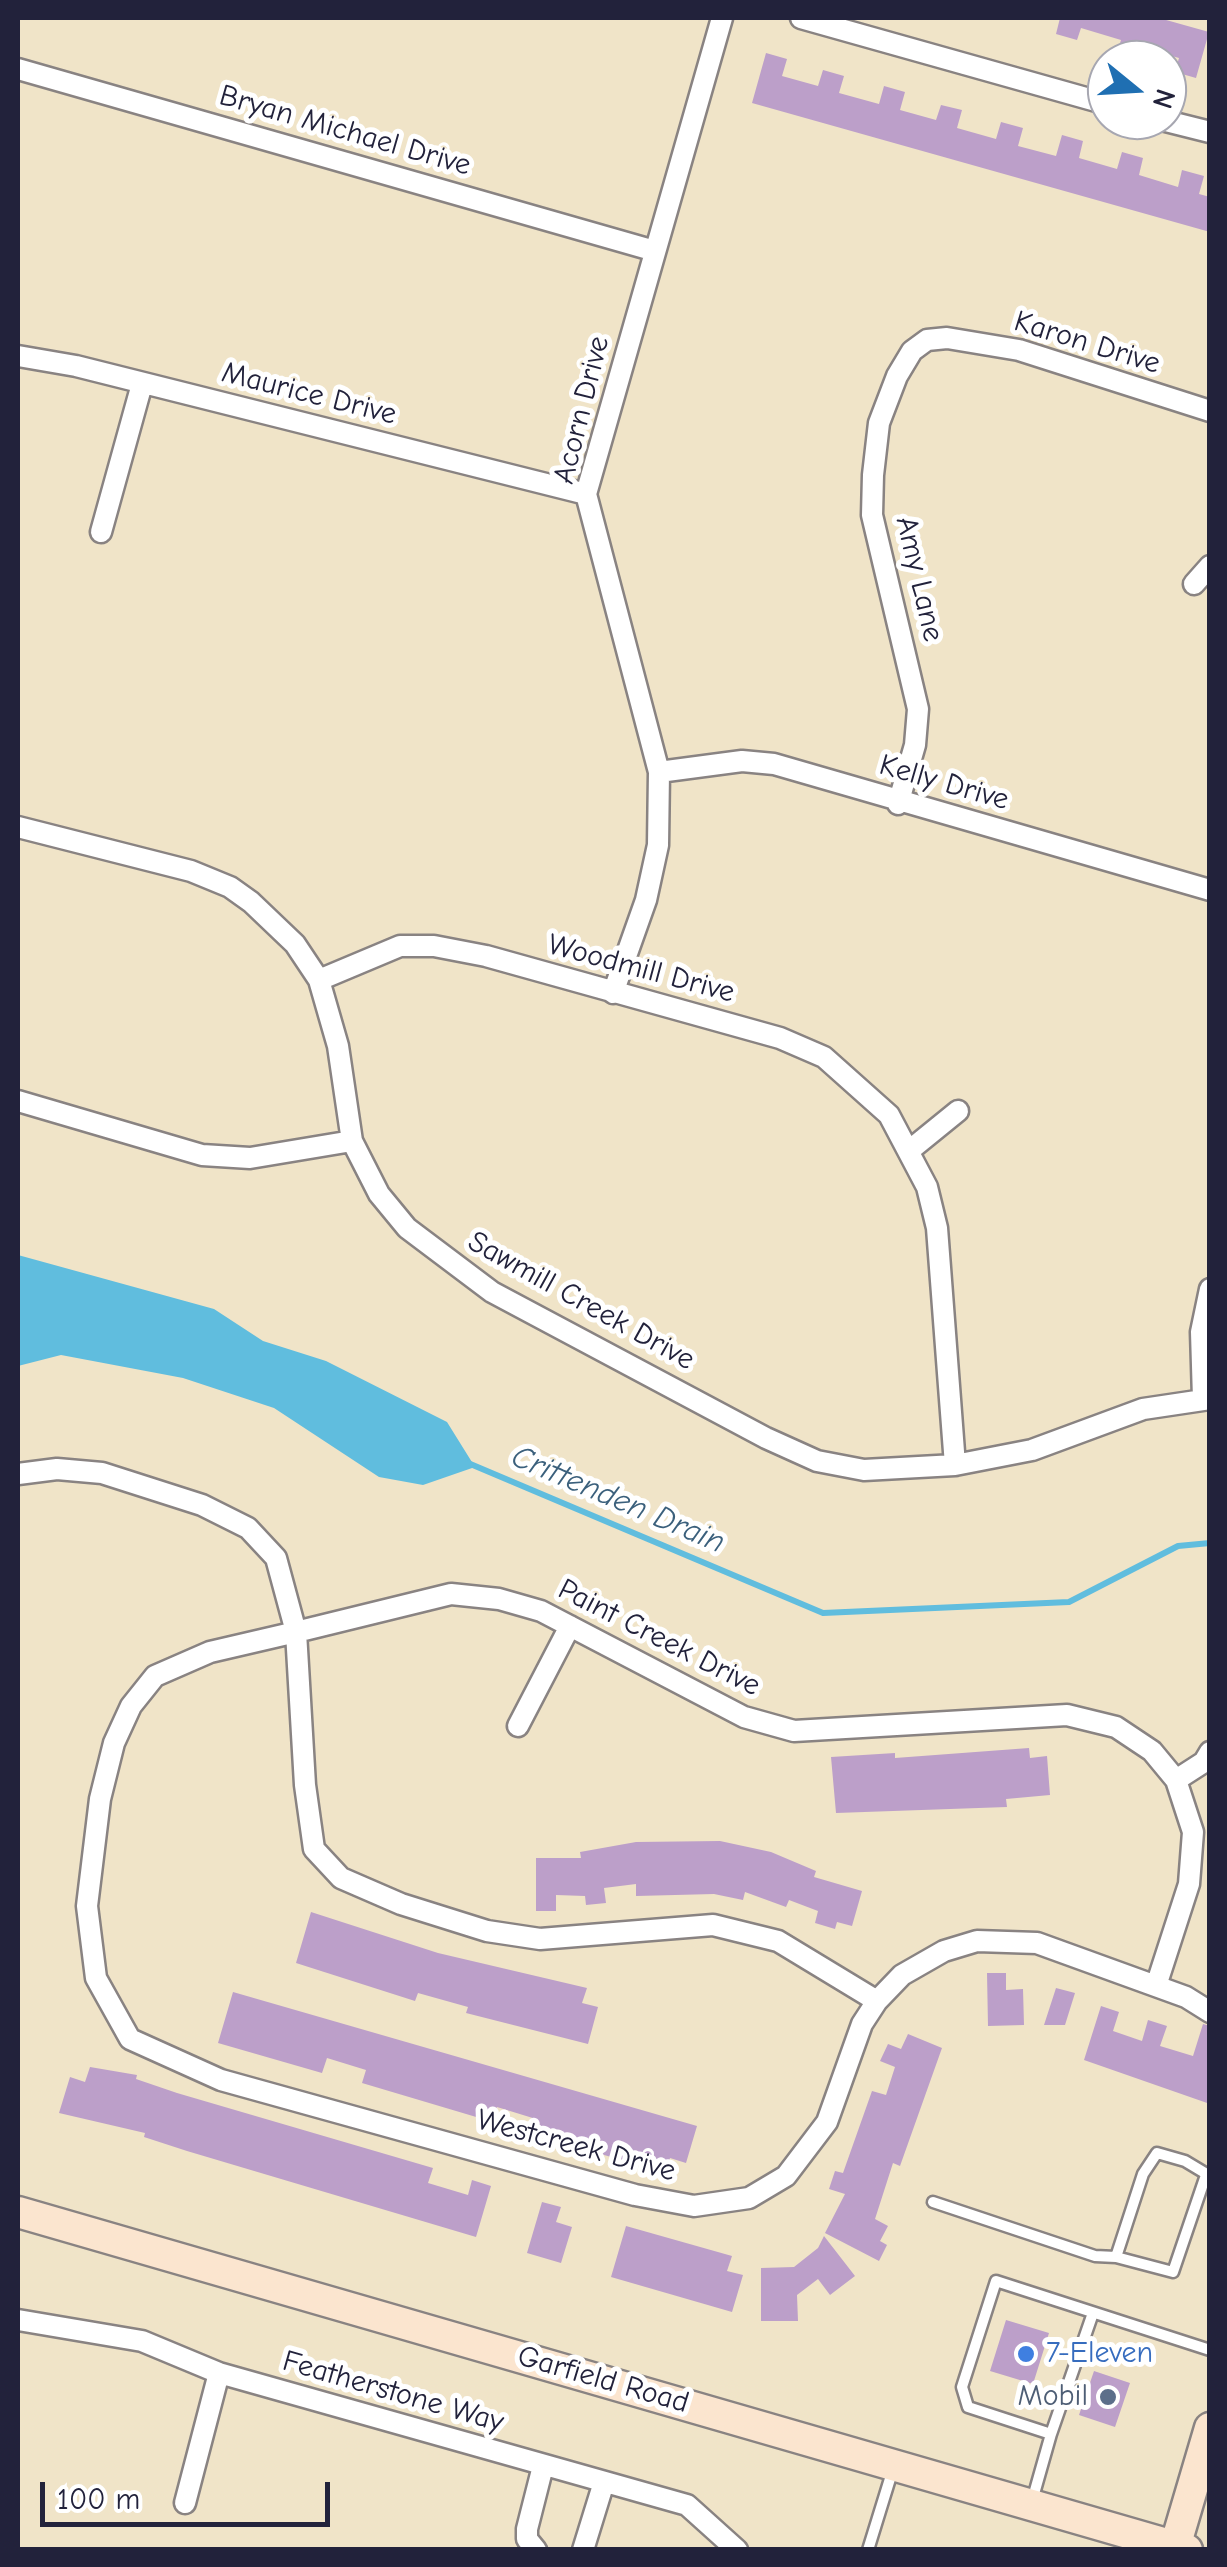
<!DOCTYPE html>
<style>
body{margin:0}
#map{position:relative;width:1227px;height:2567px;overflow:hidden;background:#f0e4c8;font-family:"Comic Neue",sans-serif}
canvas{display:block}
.frame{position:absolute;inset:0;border:20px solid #22223b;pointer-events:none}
.north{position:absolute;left:1087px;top:40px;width:100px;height:100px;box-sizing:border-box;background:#fff;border:2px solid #a7a7b1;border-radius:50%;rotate:108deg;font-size:28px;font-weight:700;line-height:40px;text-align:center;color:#22223b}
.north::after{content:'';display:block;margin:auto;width:35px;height:45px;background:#1f6fb2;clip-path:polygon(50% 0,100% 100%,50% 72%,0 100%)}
.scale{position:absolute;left:40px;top:2482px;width:290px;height:45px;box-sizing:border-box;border:5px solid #22223b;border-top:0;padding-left:12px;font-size:30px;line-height:35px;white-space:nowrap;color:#22223b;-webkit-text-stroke:8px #fff;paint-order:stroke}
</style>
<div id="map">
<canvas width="1227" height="2567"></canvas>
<div class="frame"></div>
<div class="north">N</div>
<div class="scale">100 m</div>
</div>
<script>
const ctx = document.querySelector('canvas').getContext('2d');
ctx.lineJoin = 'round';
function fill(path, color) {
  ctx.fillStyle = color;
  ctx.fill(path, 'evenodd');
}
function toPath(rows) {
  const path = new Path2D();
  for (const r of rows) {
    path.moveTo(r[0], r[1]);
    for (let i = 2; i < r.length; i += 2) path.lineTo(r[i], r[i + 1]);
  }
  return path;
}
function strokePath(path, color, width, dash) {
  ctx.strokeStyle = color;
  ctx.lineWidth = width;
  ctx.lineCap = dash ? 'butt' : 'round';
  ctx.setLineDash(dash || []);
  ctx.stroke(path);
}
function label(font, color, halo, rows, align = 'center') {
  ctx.font = font + ' "Comic Neue",sans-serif';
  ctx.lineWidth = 10;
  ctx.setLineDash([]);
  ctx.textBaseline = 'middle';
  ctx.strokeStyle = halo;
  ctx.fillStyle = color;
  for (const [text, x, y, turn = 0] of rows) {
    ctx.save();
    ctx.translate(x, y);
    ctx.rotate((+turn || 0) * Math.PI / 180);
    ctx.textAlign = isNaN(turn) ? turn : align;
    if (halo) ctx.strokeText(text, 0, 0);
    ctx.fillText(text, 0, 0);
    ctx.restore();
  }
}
const water = toPath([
 [18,1255,214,1309,263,1341,326,1361,447,1422,475,1467,423,1485,379,1477,274,1408,183,1378,61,1355,18,1366]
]);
const stream = toPath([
 [468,1463,823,1613,1069,1602,1178,1546,1210,1543]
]);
const building = toPath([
 [1060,18,1159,18,1209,32,1196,78,1175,72,1179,58,1142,48,1138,59,1117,53,1121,40,1081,28,1077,40,1056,34],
 [766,53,787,59,782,76,818,86,823,70,844,76,839,93,879,104,884,86,905,92,900,110,936,120,941,105,962,110,957,128,996,139,1001,122,1023,128,1018,146,1056,156,1062,135,1083,141,1079,158,1117,169,1122,152,1143,158,1139,175,1178,187,1182,170,1204,176,1199,194,1210,197,1210,232,752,103],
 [1029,1748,1030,1758,1047,1756,1050,1795,1006,1799,1007,1807,836,1813,831,1757,895,1753,895,1758],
 [720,1841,771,1852,816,1871,814,1877,862,1891,852,1926,837,1922,835,1929,815,1923,818,1911,789,1900,786,1907,745,1892,743,1900,714,1894,636,1896,636,1884,604,1888,606,1903,586,1905,585,1896,556,1895,556,1911,536,1911,536,1858,581,1858,580,1852,636,1842],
 [311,1912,438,1953,587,1988,582,2003,598,2007,588,2044,466,2013,468,2007,418,1993,415,2001,296,1963],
 [987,1973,1006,1973,1006,1990,1023,1989,1024,2025,988,2026],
 [1056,1988,1075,1993,1065,2025,1044,2025],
 [233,1992,697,2126,686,2163,670,2158,666,2173,532,2134,536,2119,497,2107,493,2122,362,2083,366,2070,327,2058,322,2073,218,2043],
 [1101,2006,1119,2012,1113,2031,1142,2041,1148,2020,1167,2026,1160,2046,1193,2056,1203,2024,1210,2026,1210,2104,1084,2060],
 [908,2034,942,2048,900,2166,893,2163,875,2219,888,2226,880,2241,887,2245,879,2261,825,2233,845,2194,829,2189,835,2171,843,2173,872,2091,886,2095,895,2067,880,2061,888,2044,901,2049],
 [90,2067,137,2075,136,2079,177,2093,433,2168,428,2183,468,2195,472,2180,491,2186,476,2237,187,2151,144,2137,145,2133,59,2113,70,2077,85,2082],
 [542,2202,561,2207,556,2222,572,2227,561,2263,527,2253],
 [626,2226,732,2256,727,2271,743,2275,732,2312,611,2277],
 [824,2236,855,2276,830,2295,818,2279,797,2295,798,2321,761,2321,761,2268,794,2267,818,2248],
 [1006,2320,1049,2333,1033,2384,990,2371],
 [1094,2371,1130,2383,1115,2427,1079,2415]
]);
const lane = toPath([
 [933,2202,1095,2256,1116,2257,1143,2174,1157,2153,1185,2161,1210,2176],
 [1116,2257,1173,2272,1206,2175],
 [1051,2434,1093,2313],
 [1032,2501,1051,2434,968,2407,962,2387,996,2281,1210,2350],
 [868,2550,893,2469]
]);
const street = toPath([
 [801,18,1107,104],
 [18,69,655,251],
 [1162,120,1210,132],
 [18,356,76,366,586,494],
 [101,532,142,384],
 [1194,584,1210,566],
 [659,772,742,761,774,764,1210,890],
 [898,804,915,745,918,709,872,515,873,475,879,423,897,376,912,351,927,340,947,338,1019,350,1210,411],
 [18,827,191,871,230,887,251,902,295,944,319,980,338,1046,352,1141,379,1194,407,1228,492,1292,766,1438,817,1461,864,1470,955,1465,1032,1450,1143,1409,1210,1399],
 [319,980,400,946,434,946,486,956,780,1038,824,1057,889,1115,927,1187,937,1228,955,1465],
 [613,993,646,900,658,845,659,772,586,494,722,18],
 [18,1101,202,1155,250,1158,352,1141],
 [910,1150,958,1111],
 [1203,1399,1201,1332,1210,1289],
 [18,1474,57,1469,102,1473,202,1505,248,1528,276,1558,296,1632,210,1652,155,1676,131,1706,114,1743,100,1799,87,1906,96,1978,130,2039,221,2080,635,2195,694,2206,749,2198,786,2176,827,2122,862,2024,877,2001,902,1975,944,1951,977,1941,1037,1943,1186,1997,1210,2012],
 [518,1726,570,1626],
 [1176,1780,1204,1762,1210,1752],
 [877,2001,778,1941,713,1925,540,1939,487,1931,401,1904,341,1878,314,1849,305,1785,296,1632,451,1594,499,1599,541,1611,744,1717,794,1731,1067,1715,1116,1727,1152,1751,1176,1780,1193,1832,1189,1884,1156,1986],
 [18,2320,142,2341,219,2373,687,2505,737,2550],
 [185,2503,219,2373],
 [536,2550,527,2539,527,2529,543,2466],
 [583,2550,604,2482]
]);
const secondary = toPath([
 [18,2212,1187,2550],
 [1174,2550,1210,2428]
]);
const markers = [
 [1026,2354,10,"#3f7fe0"],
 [1108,2397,10,"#5c6f8a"]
];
const streetNames = [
 ["Bryan Michael Drive",345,131,16],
 ["Karon Drive",1087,343,17],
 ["Maurice Drive",309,394,14],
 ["Acorn Drive",582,410,-76],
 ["Amy Lane",919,579,77],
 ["Kelly Drive",944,783,16],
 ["Woodmill Drive",641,969,15],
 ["Sawmill Creek Drive",581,1301,29],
 ["Paint Creek Drive",659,1638,27],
 ["Westcreek Drive",576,2146,15],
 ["Garfield Road",603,2380,16],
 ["Featherstone Way",393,2392,16]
];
const shopNames = [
 ["7-Eleven",1046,2354]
];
const serviceNames = [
 ["Mobil",1088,2397]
];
const waterNames = [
 ["Crittenden Drain",618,1500,23]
];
fill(water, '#60bdde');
strokePath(stream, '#60bdde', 6);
fill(building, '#bc9fc9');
strokePath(lane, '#898382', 15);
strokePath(street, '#898382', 25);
strokePath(secondary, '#898382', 35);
strokePath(lane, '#fff', 10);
strokePath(street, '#fff', 20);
strokePath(secondary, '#fbe5cf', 30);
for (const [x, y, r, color] of markers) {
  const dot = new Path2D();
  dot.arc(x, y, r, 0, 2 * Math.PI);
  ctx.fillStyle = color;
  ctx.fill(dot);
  strokePath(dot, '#fff', 4);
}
label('30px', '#22223b', '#fff', streetNames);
label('30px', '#366cbe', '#fff', shopNames, 'left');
label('30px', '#4e5e75', '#fff', serviceNames, 'right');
label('italic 32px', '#3b607c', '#fff', waterNames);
</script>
